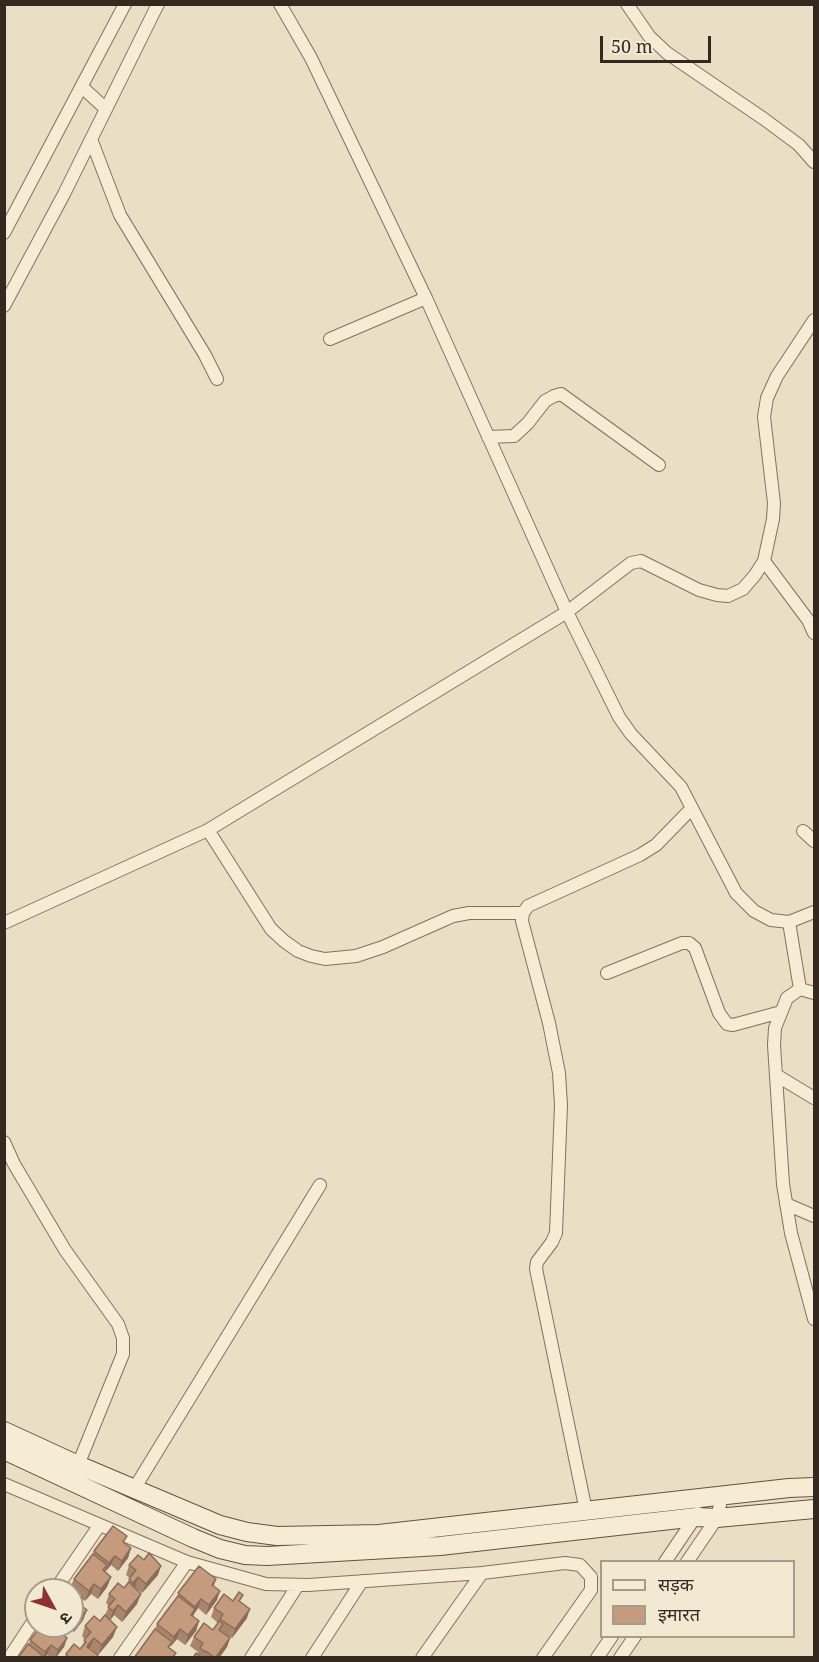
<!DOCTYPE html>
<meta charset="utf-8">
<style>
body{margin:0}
#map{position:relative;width:819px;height:1662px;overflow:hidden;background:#eadfc4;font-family:"Noto Serif","Noto Sans Devanagari",serif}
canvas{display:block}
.frame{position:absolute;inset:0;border:6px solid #34291f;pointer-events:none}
.legend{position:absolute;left:600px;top:1560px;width:195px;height:78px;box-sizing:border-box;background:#f2e9d3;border:2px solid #a69c8b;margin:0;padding:8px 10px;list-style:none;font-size:18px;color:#34291f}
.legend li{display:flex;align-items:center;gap:12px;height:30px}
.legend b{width:30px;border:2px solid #a69c8b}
.north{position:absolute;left:24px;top:1578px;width:60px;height:60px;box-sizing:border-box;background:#f2e9d3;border:2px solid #a69c8b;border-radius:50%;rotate:130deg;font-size:16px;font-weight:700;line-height:24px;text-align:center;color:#34291f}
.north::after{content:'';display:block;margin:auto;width:21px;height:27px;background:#8d3131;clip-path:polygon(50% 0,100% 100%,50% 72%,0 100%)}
.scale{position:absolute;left:600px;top:36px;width:111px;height:27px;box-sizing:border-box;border:3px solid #34291f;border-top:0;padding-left:8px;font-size:18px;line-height:21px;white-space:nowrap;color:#34291f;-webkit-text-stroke:4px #f2e9d3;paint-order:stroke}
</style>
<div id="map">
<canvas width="819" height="1662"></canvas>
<div class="frame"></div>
<ul class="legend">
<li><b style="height:8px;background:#f6ecd6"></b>सड़क</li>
<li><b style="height:16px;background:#c59b7d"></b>इमारत</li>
</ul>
<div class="north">उ</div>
<div class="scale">50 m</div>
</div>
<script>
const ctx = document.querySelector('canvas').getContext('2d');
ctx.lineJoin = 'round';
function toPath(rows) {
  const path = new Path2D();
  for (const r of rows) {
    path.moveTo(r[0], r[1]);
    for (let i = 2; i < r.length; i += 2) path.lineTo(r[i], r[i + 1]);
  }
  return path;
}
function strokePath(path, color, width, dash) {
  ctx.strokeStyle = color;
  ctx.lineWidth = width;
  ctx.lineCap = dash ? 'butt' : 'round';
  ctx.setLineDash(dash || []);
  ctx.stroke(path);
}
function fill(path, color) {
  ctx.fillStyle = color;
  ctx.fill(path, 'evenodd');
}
const street = toPath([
 [280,4,311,58,426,298,567,612,619,717,631,734,681,787,736,893,754,911,771,920,789,922,814,912],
 [627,4,649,36,667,53,764,119,799,145,814,162],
 [82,87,106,109],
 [91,139,120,215,205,355,217,379],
 [4,233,125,4],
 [4,306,64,194,158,4],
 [330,339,426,298],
 [488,437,514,436,528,423,545,401,554,396,561,394,659,465],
 [764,561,808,620,814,633],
 [208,830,271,929,284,941,298,951,311,956,325,959,356,956,383,947,453,916,469,913,523,913],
 [803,831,814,841],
 [789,922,800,989],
 [4,923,208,830,567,612,631,563,641,561,699,590,717,595,728,596,743,589,755,575,764,561,773,519,774,503,764,417,767,398,777,376,814,320],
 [607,973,682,943,689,943,695,948,719,1013,727,1024,733,1025,781,1012],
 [814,993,800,989,787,998,775,1028,774,1045,783,1184,791,1233,814,1319],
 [776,1075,814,1098],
 [4,1142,14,1164,65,1250,118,1324,123,1338,123,1354,78,1465],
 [786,1204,814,1216],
 [4,1484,187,1562,266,1584,308,1585,482,1573,565,1563,580,1565,591,1577,591,1590,543,1658],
 [134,1489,320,1185],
 [586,1511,536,1269,537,1262,552,1242,556,1233,561,1105,559,1073,549,1023,522,921,523,913,528,906,640,855,656,845,692,808],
 [665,1562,698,1513],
 [687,1562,717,1518,722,1496],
 [55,1590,99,1526],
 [9,1658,36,1617],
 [120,1658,187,1562],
 [251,1658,298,1585],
 [312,1658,362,1581],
 [422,1658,482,1573],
 [597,1658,612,1636],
 [620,1658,635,1636]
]);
const secondary = toPath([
 [4,1431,78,1465,220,1525,247,1532,277,1536,379,1534,789,1488,814,1487],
 [4,1450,193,1538,220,1549,245,1555,267,1556,440,1546,697,1517,717,1518,814,1509]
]);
const wall = toPath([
 [125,1543,131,1548,128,1558,118,1571,111,1565,105,1572,111,1577,107,1587,98,1599,91,1594,85,1601,82,1599,80,1605,87,1610,83,1620,74,1632,67,1627,62,1633,67,1638,64,1647,56,1658,51,1658,47,1655,45,1658,18,1658,41,1626,72,1626,72,1590,70,1588,74,1579,92,1555,94,1551],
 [129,1565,158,1575,142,1593,134,1587,137,1604,122,1622,114,1615,110,1620,113,1637,98,1655,90,1648,90,1649,98,1655,97,1658,65,1658,66,1654,80,1649,82,1648,85,1639,82,1636,85,1626,100,1621,105,1615,109,1606,106,1603,109,1594,124,1588,126,1585,130,1578,126,1575],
 [216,1579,214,1586,217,1600,206,1615,198,1608,194,1614,193,1616,199,1621,196,1631,185,1645,177,1639,171,1646,170,1646,169,1648,155,1629,157,1624,177,1599,178,1593],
 [233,1601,241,1602,247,1618,232,1638,229,1637,230,1638,227,1647,219,1658,193,1658,197,1654,198,1652,190,1646,194,1637,213,1630,218,1623,211,1617,214,1608]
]);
const shadedWall = toPath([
 [131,1548,128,1558,118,1571,122,1561],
 [115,1556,111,1565,105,1572,109,1563],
 [161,1566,158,1575,142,1593,146,1584],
 [111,1577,107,1587,98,1599,101,1589],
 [138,1577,135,1587,130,1593,133,1583],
 [94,1584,91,1594,85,1601,89,1591],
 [220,1591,217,1600,206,1615,209,1605],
 [141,1594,137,1604,122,1622,126,1612],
 [201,1599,198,1608,194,1614,192,1619,191,1615,195,1607],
 [118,1605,114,1615,110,1621,113,1611],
 [250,1609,247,1618,232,1638,235,1629],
 [87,1610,83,1620,74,1632,77,1622],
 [199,1621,196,1631,185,1645,188,1635],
 [64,1626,67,1626,61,1634],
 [117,1627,113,1637,98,1655,102,1645],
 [180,1629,177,1639,171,1646,174,1637],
 [67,1638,64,1647,55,1658,58,1650],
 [94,1638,90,1648,84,1656,87,1647],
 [230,1638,227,1647,219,1658,216,1658],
 [51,1645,47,1655,45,1658,43,1658,45,1652]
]);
const building = toPath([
 [113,1526,127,1536,123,1542,131,1548,122,1561,115,1556,109,1563,94,1551,113,1526],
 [149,1553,161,1566,146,1584,138,1577,133,1583,129,1579,136,1570,129,1565,138,1555,144,1560,149,1553],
 [93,1554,107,1565,103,1570,111,1577,101,1589,94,1584,89,1591,74,1579,93,1554],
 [199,1566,216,1579,212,1585,220,1591,209,1605,201,1599,195,1607,178,1593,199,1566],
 [129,1582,141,1594,126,1612,118,1605,113,1611,108,1607,115,1599,109,1594,118,1583,124,1588,129,1582],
 [69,1587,83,1598,78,1603,87,1610,77,1622,72,1618,72,1590,67,1590,69,1587],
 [239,1592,243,1595,239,1601,250,1609,235,1629,220,1619,223,1614,214,1608,224,1594,233,1601,239,1592],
 [178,1596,195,1609,191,1615,199,1621,188,1635,180,1629,174,1637,157,1624,178,1596],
 [105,1615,117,1627,102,1645,94,1638,88,1645,87,1647,98,1655,95,1658,69,1658,66,1654,74,1644,80,1649,86,1642,84,1640,91,1632,85,1626,94,1616,100,1621,105,1615],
 [219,1621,223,1624,219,1630,230,1638,215,1658,206,1651,205,1652,200,1648,203,1643,194,1637,204,1623,213,1630,219,1621],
 [41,1626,63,1626,59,1631,67,1638,58,1650,51,1645,45,1652,30,1640,41,1626],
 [155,1629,172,1642,168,1647,176,1653,172,1658,134,1658,155,1629],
 [28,1644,42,1655,40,1658,18,1658,28,1644],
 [196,1653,200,1656,199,1658,193,1658,196,1653]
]);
strokePath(street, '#83715c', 14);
strokePath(secondary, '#65523f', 20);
strokePath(street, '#f6ecd6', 12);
strokePath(secondary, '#f6ecd6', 18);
fill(wall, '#a9856c');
fill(shadedWall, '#8a6c58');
fill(building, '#c59b7d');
strokePath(building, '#8a6c58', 1.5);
</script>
